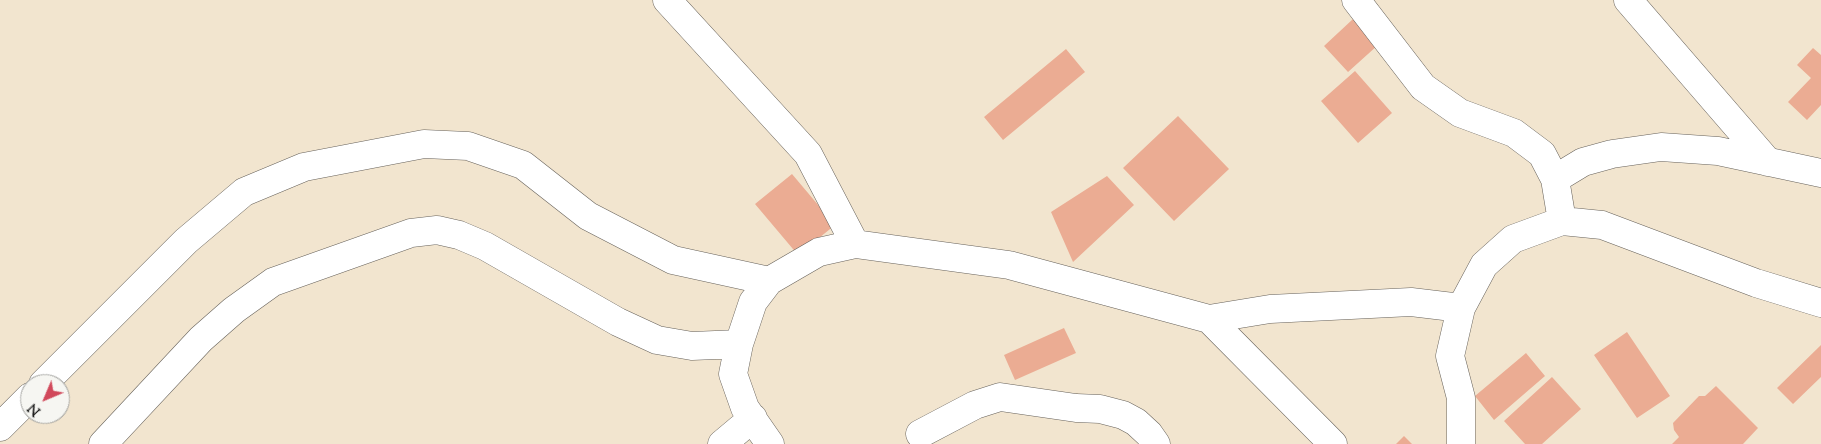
<!DOCTYPE html>
<style>
body{margin:0}
#map{position:relative;width:1821px;height:444px;overflow:hidden;background:#f2e5cf;font-family:"Sorts Mill Goudy",serif}
canvas{display:block}
.north{position:absolute;left:20px;top:374px;width:50px;height:50px;box-sizing:border-box;background:#f6f6f2;border:1px solid #9f9f9c;border-radius:50%;rotate:225deg;font-size:14px;font-weight:700;line-height:20px;text-align:center;color:#1c1c1c}
.north::after{content:'';display:block;margin:auto;width:18px;height:22px;background:#d1495b;clip-path:polygon(50% 0,100% 100%,50% 72%,0 100%)}
</style>
<div id="map">
<canvas width="1821" height="444"></canvas>
<div class="north">N</div>
</div>
<script>
const ctx = document.querySelector('canvas').getContext('2d');
ctx.lineJoin = 'round';
function fill(path, color) {
  ctx.fillStyle = color;
  ctx.fill(path, 'evenodd');
}
function toPath(rows) {
  const path = new Path2D();
  for (const r of rows) {
    path.moveTo(r[0], r[1]);
    for (let i = 2; i < r.length; i += 2) path.lineTo(r[i], r[i + 1]);
  }
  return path;
}
function strokePath(path, color, width, dash) {
  ctx.strokeStyle = color;
  ctx.lineWidth = width;
  ctx.lineCap = dash ? 'butt' : 'round';
  ctx.setLineDash(dash || []);
  ctx.stroke(path);
}
const building = toPath([
 [1353,19,1378,45,1348,72,1324,46],
 [1813,48,1821,55,1821,105,1807,120,1788,102,1811,78,1797,65],
 [1066,49,1085,72,1003,140,984,117],
 [1355,71,1392,113,1358,143,1321,101],
 [1178,116,1229,169,1174,221,1123,168],
 [792,174,835,225,798,255,755,204],
 [1107,176,1134,205,1073,262,1051,212],
 [1064,328,1076,353,1015,380,1004,355],
 [1627,332,1670,396,1637,418,1594,355],
 [1821,345,1821,377,1793,404,1777,388],
 [1526,353,1545,376,1494,420,1475,396],
 [1552,377,1581,409,1542,444,1525,444,1504,421],
 [1716,386,1758,428,1743,444,1672,444,1679,437,1674,430,1673,423,1699,396,1705,396],
 [1404,436,1412,444,1396,444]
]);
const minor = toPath([
 [667,0,808,154,855,244],
 [1356,0,1423,87,1460,113,1514,133,1542,154,1555,179,1562,221],
 [1628,0,1768,162],
 [1555,179,1583,162,1612,154,1661,147,1718,151,1821,173],
 [1209,319,1333,444],
 [43,384,186,241,244,192,304,167,424,144,468,146,523,165,588,216,673,260,769,281],
 [0,427,30,397],
 [920,434,975,405,1000,397,1076,408,1100,409,1123,415,1136,422,1149,434,1156,444],
 [103,444,201,339,234,310,273,282,411,233,437,230,459,235,485,246,618,322,657,340,692,346,739,344],
 [722,444,753,418],
 [770,444,745,408,733,374,739,344,753,302,769,281,819,252,855,244,1009,265,1209,319,1270,309,1411,302,1461,308],
 [1461,444,1461,398,1450,356,1461,308,1484,265,1513,239,1562,221,1602,225,1756,283,1821,303]
]);
fill(building, '#ebac93');
strokePath(minor, '#67625b', 29);
strokePath(minor, '#fff', 28);
</script>
